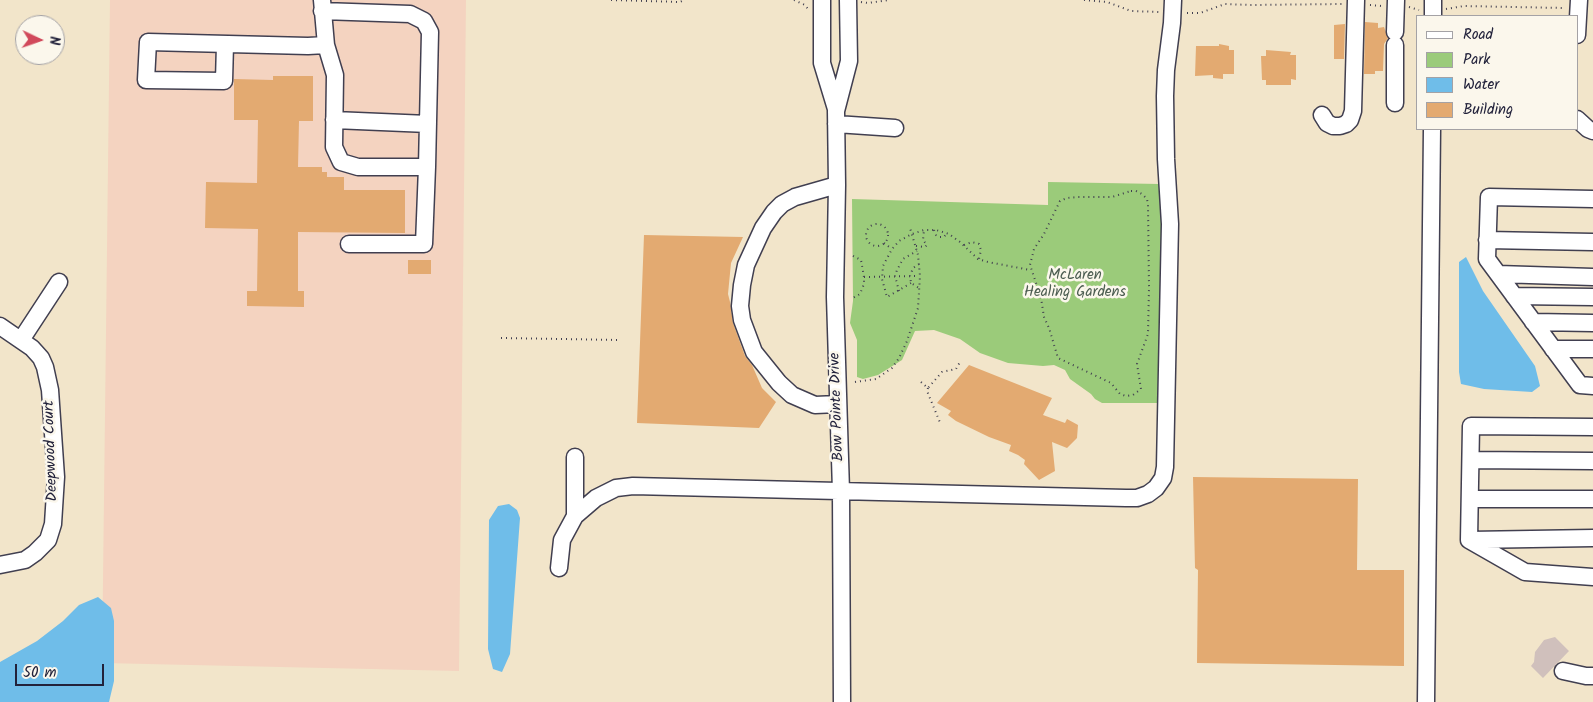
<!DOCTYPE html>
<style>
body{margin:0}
#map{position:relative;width:1593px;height:702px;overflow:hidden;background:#f2e5ca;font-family:Kalam,sans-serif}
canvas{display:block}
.legend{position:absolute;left:1416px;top:15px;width:162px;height:115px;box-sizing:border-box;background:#fbf7ec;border:1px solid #a4a2a5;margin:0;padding:6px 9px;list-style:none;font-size:15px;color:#22223b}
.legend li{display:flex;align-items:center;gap:10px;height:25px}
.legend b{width:25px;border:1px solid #a4a2a5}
.north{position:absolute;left:15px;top:15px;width:50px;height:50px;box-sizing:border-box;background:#fbf7ec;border:1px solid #a4a2a5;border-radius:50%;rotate:93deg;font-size:14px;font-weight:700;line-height:20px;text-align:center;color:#22223b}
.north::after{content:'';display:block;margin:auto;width:18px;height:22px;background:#d1495b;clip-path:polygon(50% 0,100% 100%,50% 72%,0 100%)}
.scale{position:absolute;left:15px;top:664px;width:89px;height:22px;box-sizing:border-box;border:2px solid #22223b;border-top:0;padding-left:6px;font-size:15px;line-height:18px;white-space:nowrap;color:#22223b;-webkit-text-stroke:4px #fbf7ec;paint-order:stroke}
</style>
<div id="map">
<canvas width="1593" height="702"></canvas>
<ul class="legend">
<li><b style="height:6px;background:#fff"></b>Road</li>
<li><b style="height:14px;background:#9bcb7a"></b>Park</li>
<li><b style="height:14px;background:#6fbde9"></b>Water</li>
<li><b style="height:14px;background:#e3aa71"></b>Building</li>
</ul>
<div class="north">N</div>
<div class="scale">50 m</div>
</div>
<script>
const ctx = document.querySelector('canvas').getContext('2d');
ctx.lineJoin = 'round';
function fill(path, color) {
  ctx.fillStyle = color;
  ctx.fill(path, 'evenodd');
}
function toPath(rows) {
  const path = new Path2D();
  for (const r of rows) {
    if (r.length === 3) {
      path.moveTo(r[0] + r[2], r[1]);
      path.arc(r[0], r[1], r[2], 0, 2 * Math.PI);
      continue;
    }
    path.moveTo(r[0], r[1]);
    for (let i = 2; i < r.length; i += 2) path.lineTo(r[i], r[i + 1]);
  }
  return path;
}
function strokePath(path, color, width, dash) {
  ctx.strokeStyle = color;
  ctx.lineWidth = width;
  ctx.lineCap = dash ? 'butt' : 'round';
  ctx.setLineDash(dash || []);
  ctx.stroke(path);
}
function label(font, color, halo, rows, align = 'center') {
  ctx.font = font + ' Kalam,sans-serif';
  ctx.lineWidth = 5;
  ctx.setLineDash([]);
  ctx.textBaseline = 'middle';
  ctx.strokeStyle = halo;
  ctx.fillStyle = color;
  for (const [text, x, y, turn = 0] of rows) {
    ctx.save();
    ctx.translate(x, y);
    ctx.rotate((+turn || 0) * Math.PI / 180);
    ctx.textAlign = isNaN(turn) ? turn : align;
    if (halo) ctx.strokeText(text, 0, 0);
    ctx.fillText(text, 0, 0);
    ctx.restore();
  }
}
const built = toPath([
 [110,0,466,0,459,671,102,663]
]);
const industrial = toPath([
 [1555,637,1569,651,1543,678,1531,666,1534,662,1535,652,1544,640]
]);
const green = toPath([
 [1048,182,1160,184,1162,220,1158,403,1102,403,1095,399,1091,394,1070,379,1065,370,1054,365,1043,366,1008,363,980,353,960,339,934,330,915,331,902,360,878,375,863,379,857,377,857,340,850,323,853,301,852,199,1048,205]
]);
const water = toPath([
 [1466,257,1483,291,1535,366,1540,386,1532,392,1484,389,1461,384,1459,372,1459,262],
 [509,504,517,510,520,518,510,654,502,672,493,669,488,649,489,520,498,506],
 [98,597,111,608,114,621,114,681,109,702,0,702,0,662,37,641,63,621,79,605]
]);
const building = toPath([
 [1365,22,1378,23,1378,28,1384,27,1388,38,1384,44,1383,71,1375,71,1375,74,1364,74],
 [1345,24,1344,59,1334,59,1334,25],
 [1219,44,1229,46,1229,50,1234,50,1234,74,1223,74,1223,79,1213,78,1213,75,1195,76,1196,46,1219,46],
 [1266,50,1291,52,1290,55,1296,55,1296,80,1291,79,1291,85,1266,85,1266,80,1262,80,1261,56,1266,56],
 [273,76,313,76,313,121,299,121,298,167,322,167,322,172,327,172,327,177,344,177,344,190,405,190,405,233,298,232,298,291,304,291,304,307,247,306,247,291,257,291,258,229,205,228,206,182,257,183,258,120,234,120,234,79,273,80],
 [644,235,743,237,731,263,728,294,730,302,733,323,745,356,752,365,762,388,776,402,759,428,637,423],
 [408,260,431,260,431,274,408,274],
 [969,365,1052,398,1043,415,1065,423,1067,419,1078,425,1077,438,1067,448,1052,442,1055,471,1039,480,1024,464,1025,460,1018,455,1009,451,1011,445,989,437,956,421,948,415,951,411,937,403],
 [1193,477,1358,479,1357,570,1404,570,1404,666,1197,663,1198,570,1195,568]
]);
const path = toPath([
 [611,0,680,2,684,0],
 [794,0,805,5,808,9],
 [1084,0,1107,2,1131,11,1159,12],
 [861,2,868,3,889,0],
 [1370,5,1382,6],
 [1409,7,1419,10],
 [1446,9,1464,6,1564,8],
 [1187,13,1200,13,1225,4,1250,5,1342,4],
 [1131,191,1136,191,1142,194,1147,199,1148,205,1149,288,1148,334,1137,364,1141,389,1133,395,1126,396,1120,394,1111,383,1058,358,1049,328,1044,317,1041,298,1030,265,1034,249,1044,234,1060,201,1067,198,1078,197,1112,197,1131,191],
 [877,235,11],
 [934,230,936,235,939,237,944,237,947,233],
 [884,243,892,249],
 [964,245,972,242,979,244,981,250,979,259],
 [916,246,925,247,927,245,923,240,924,230],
 [853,256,861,260,864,277,864,284,860,294,853,298],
 [919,264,913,268,910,276,911,283,919,288],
 [864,277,919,276],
 [911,283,887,297,882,279,883,266,892,249,899,241,912,234,924,230,936,230,949,234,960,242,978,259,988,262,1030,270],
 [899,291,895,276,897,270,903,259,917,251],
 [501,338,619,340],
 [855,382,876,379,892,368,899,358,907,341,918,308,920,276,918,255,910,228],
 [921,382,928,388,942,372,956,369,960,362],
 [928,388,927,391,941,425]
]);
const minor = toPath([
 [322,0,326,45,335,75,334,147,341,162,358,167,427,167,424,244,349,244],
 [822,0,822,63,836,109],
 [322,11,410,14,424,21,430,32,427,167],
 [1433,16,1433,0],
 [1395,32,1396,0],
 [1577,35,1579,0],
 [225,44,224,81,146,80,148,42,308,46,326,45],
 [1395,45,1395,103],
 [1322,115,1327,123,1333,126,1340,126,1346,124,1350,120,1353,111,1356,0],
 [1577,119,1588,129,1593,131],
 [334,120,428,124],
 [836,124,895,128],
 [837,185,795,197,782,204,774,212,763,228,746,265,742,285,740,306,742,320,754,352,779,383,792,395,815,405,838,404],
 [1593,199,1489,197,1487,259,1580,385,1593,386],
 [1487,240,1593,242],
 [1498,274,1593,277],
 [1514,296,1593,297],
 [1533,322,1593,323],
 [0,326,32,348,41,358,45,367,50,390,56,477,53,524,48,540,35,553,25,560,0,565],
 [21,340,59,282],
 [1553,349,1593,349],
 [1593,427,1471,426,1469,540,1525,572,1593,577],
 [1471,460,1593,461],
 [1470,499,1593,499],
 [575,516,575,457],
 [1470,540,1593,538],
 [559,568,562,540,575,516,596,498,616,488,633,486,1126,498,1137,498,1148,494,1156,488,1163,478,1165,467,1170,224,1166,159,1165,96,1166,70,1172,23,1173,0],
 [1563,671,1586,676,1593,676],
 [842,702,841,491,835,297,837,185,836,111,849,61,848,0],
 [1426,702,1432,129]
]);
const parkNames = [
 ["McLaren",1075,276],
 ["Healing Gardens",1075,293]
];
const streetNames = [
 ["Bow Pointe Drive",838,407,-92],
 ["Deepwood Court",52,451,-92]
];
fill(built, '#f4d3c0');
fill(industrial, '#d0c0bc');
fill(green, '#9bcb7a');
fill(water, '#6fbde9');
fill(building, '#e3aa71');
strokePath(minor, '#413f50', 19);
strokePath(path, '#413f50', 2, [1, 4]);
strokePath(minor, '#fff', 16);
label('15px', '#4c5d51', '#fbf7ec', parkNames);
label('15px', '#22223b', '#fbf7ec', streetNames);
</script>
